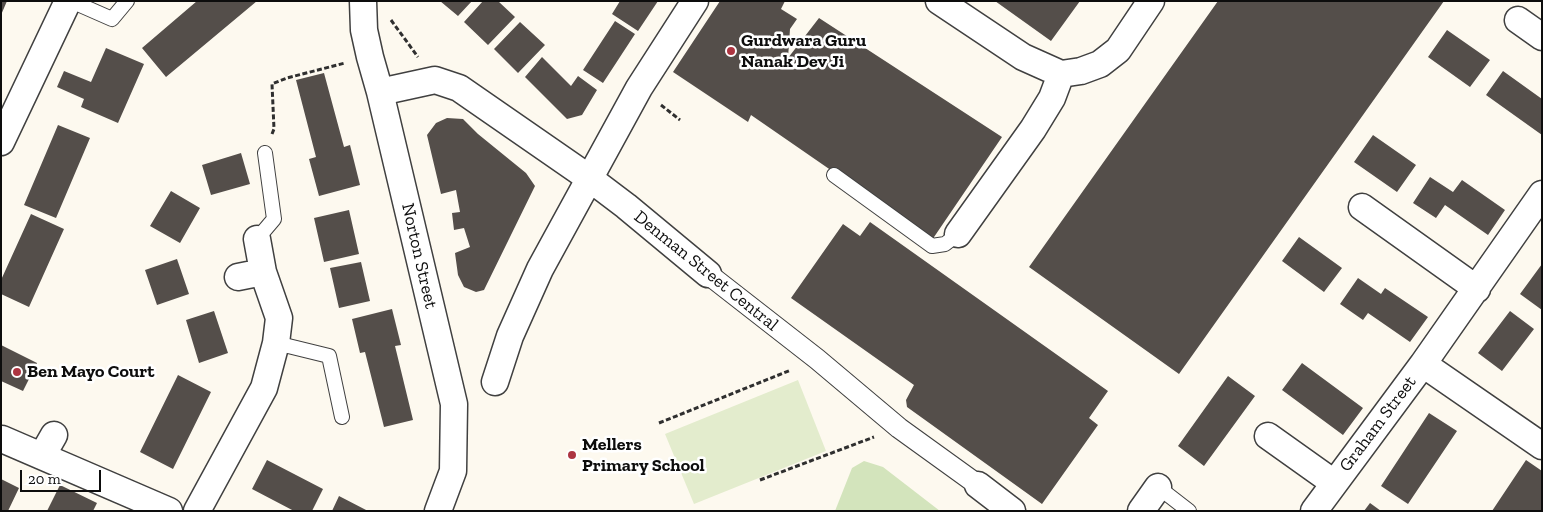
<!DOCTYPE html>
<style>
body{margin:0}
#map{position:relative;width:1543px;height:512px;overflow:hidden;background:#fdf9ef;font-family:"Zilla Slab",serif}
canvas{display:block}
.frame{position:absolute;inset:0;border:2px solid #0d0d0d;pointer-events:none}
.scale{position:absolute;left:20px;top:470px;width:81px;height:22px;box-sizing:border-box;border:2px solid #0d0d0d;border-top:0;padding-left:6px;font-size:15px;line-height:18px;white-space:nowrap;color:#0d0d0d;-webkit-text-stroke:4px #fff;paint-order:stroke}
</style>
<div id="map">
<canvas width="1543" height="512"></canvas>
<div class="frame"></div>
<div class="scale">20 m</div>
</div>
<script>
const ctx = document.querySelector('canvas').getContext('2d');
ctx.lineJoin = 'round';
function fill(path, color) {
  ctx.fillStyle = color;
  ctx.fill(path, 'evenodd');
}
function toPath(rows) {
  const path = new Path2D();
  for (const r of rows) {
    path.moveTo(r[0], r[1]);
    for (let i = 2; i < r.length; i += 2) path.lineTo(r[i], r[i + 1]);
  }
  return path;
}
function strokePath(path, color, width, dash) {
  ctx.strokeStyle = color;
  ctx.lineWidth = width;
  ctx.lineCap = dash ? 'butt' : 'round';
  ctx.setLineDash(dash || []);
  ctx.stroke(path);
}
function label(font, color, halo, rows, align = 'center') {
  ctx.font = font + ' "Zilla Slab",serif';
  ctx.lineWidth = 5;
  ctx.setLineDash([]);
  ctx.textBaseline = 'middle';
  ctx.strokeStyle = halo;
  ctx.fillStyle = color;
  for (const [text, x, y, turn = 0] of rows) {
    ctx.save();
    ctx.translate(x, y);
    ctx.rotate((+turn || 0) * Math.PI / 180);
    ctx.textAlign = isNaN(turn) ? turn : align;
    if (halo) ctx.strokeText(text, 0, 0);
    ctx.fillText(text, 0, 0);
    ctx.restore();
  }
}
const green = toPath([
 [864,461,883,467,940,511,835,511,852,468]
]);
const pitch = toPath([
 [798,380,826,451,694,504,665,434]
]);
const building = toPath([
 [1,1,7,1,1,15],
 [197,1,257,1,166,77,142,48],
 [440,1,472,1,458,16],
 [483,1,498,1,515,17,488,45,464,22],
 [620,1,658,1,638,31,612,14],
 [720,1,785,1,781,9,797,19,790,29,788,58,819,18,1002,137,932,240,751,115,748,122,673,72],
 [995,1,1080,1,1051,41],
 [1218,1,1444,1,1179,374,1029,267],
 [615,21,635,34,603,83,583,70],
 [520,22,545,45,518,73,494,49],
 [1447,30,1490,60,1470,87,1428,57],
 [106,48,144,64,118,123,81,107,84,99,57,87,64,71,91,82],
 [542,57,571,86,578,76,597,90,582,115,567,119,525,77],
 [1503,71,1542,99,1542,135,1486,95],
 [324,73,344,147,350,145,360,185,319,196,309,159,316,157,296,80],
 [447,118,463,119,478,134,526,173,535,186,484,290,476,292,464,287,458,275,455,253,470,247,464,228,454,230,452,213,460,212,456,190,441,194,427,135,436,123],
 [58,125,90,138,56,218,24,205],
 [1373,135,1416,165,1397,192,1354,162],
 [241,153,250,184,211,195,202,165],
 [1430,177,1453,192,1462,180,1505,210,1488,235,1445,205,1436,218,1413,203],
 [171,191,200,208,180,243,150,226],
 [349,210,359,254,324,262,314,218],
 [31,214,64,229,29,307,1,294,1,280],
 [870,222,1108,391,1089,418,1098,425,1042,504,907,407,906,400,914,385,791,298,843,224,860,236],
 [1299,237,1342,268,1324,292,1282,261],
 [177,259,189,294,157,305,145,270],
 [361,262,370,301,339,308,330,268],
 [1542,264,1542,310,1520,294],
 [1358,278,1381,294,1385,288,1428,317,1410,342,1368,313,1363,320,1340,304],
 [392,309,401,345,395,346,413,420,384,427,365,352,360,353,352,319],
 [214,311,228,353,199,363,186,320],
 [1510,311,1534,329,1502,371,1478,353],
 [1,345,37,363,23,391,1,381],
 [1302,363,1363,408,1343,435,1282,390],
 [178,375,211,392,173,469,140,452],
 [1228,376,1255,396,1204,466,1178,446],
 [1429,413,1457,431,1408,504,1381,486],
 [267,460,323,489,312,511,294,511,252,489],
 [1526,460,1542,471,1542,511,1492,511],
 [1,479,19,488,8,511,1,511],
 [60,485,97,503,93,511,47,511],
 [339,496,368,511,332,511],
 [1370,503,1381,511,1364,511]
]);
const path = toPath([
 [391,20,418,57],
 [661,105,680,120],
 [272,134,274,129,272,84,287,78,345,63],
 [659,423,791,370],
 [760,480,874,437]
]);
const service = toPath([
 [71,1,112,19,127,1],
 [834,175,932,246,945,244,958,234],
 [257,239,274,219,265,153],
 [276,343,329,356,342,417],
 [1158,487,1189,511]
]);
const pedestrian = toPath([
 [708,274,817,359,899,428,978,485]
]);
const minor = toPath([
 [363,1,364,30,370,57,380,92,454,404,453,471,438,511],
 [939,1,1023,57,1061,74,1081,71,1100,64,1118,50,1151,1],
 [1518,20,1542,37],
 [380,92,435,80,459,88,589,178,626,206,708,274],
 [1,142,68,1],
 [1362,207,1477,289],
 [958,234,1033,129,1052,98,1061,74],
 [238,277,263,272],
 [1423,364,1542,446],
 [495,382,510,336,540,269,639,88,695,1],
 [1268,436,1334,483],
 [2,439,169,511],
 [42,456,54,435],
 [978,485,1012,511],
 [197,511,264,388,276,343,279,318,263,272,257,239],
 [1141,511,1158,487],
 [1314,511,1423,364,1542,194]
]);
const markers = [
 [731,51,5,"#ad3541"],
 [17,372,5,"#ad3541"],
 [572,455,5,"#ad3541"]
];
const poiNames = [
 ["Gurdwara Guru",741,41],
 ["Nanak Dev Ji",741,62],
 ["Ben Mayo Court",27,372],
 ["Mellers",582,445],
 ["Primary School",582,466]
];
const streetNames = [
 ["Norton Street",419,256,77],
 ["Denman Street Central",706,271,39],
 ["Graham Street",1378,424,-53]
];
fill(green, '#d3e4bc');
fill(pitch, '#e3eccd');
fill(building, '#544e4a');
strokePath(service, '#404040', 16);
strokePath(pedestrian, '#404040', 22);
strokePath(minor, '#404040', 29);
strokePath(path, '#2f2f2f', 3, [5, 2.5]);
strokePath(service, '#fff', 14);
strokePath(pedestrian, '#fff', 20);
strokePath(minor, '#fff', 26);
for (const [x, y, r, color] of markers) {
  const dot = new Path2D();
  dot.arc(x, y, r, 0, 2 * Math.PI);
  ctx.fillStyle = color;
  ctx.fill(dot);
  strokePath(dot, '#fff', 2);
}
label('bold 18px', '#0d0d0d', '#fff', poiNames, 'left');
label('18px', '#0d0d0d', '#fff', streetNames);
</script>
